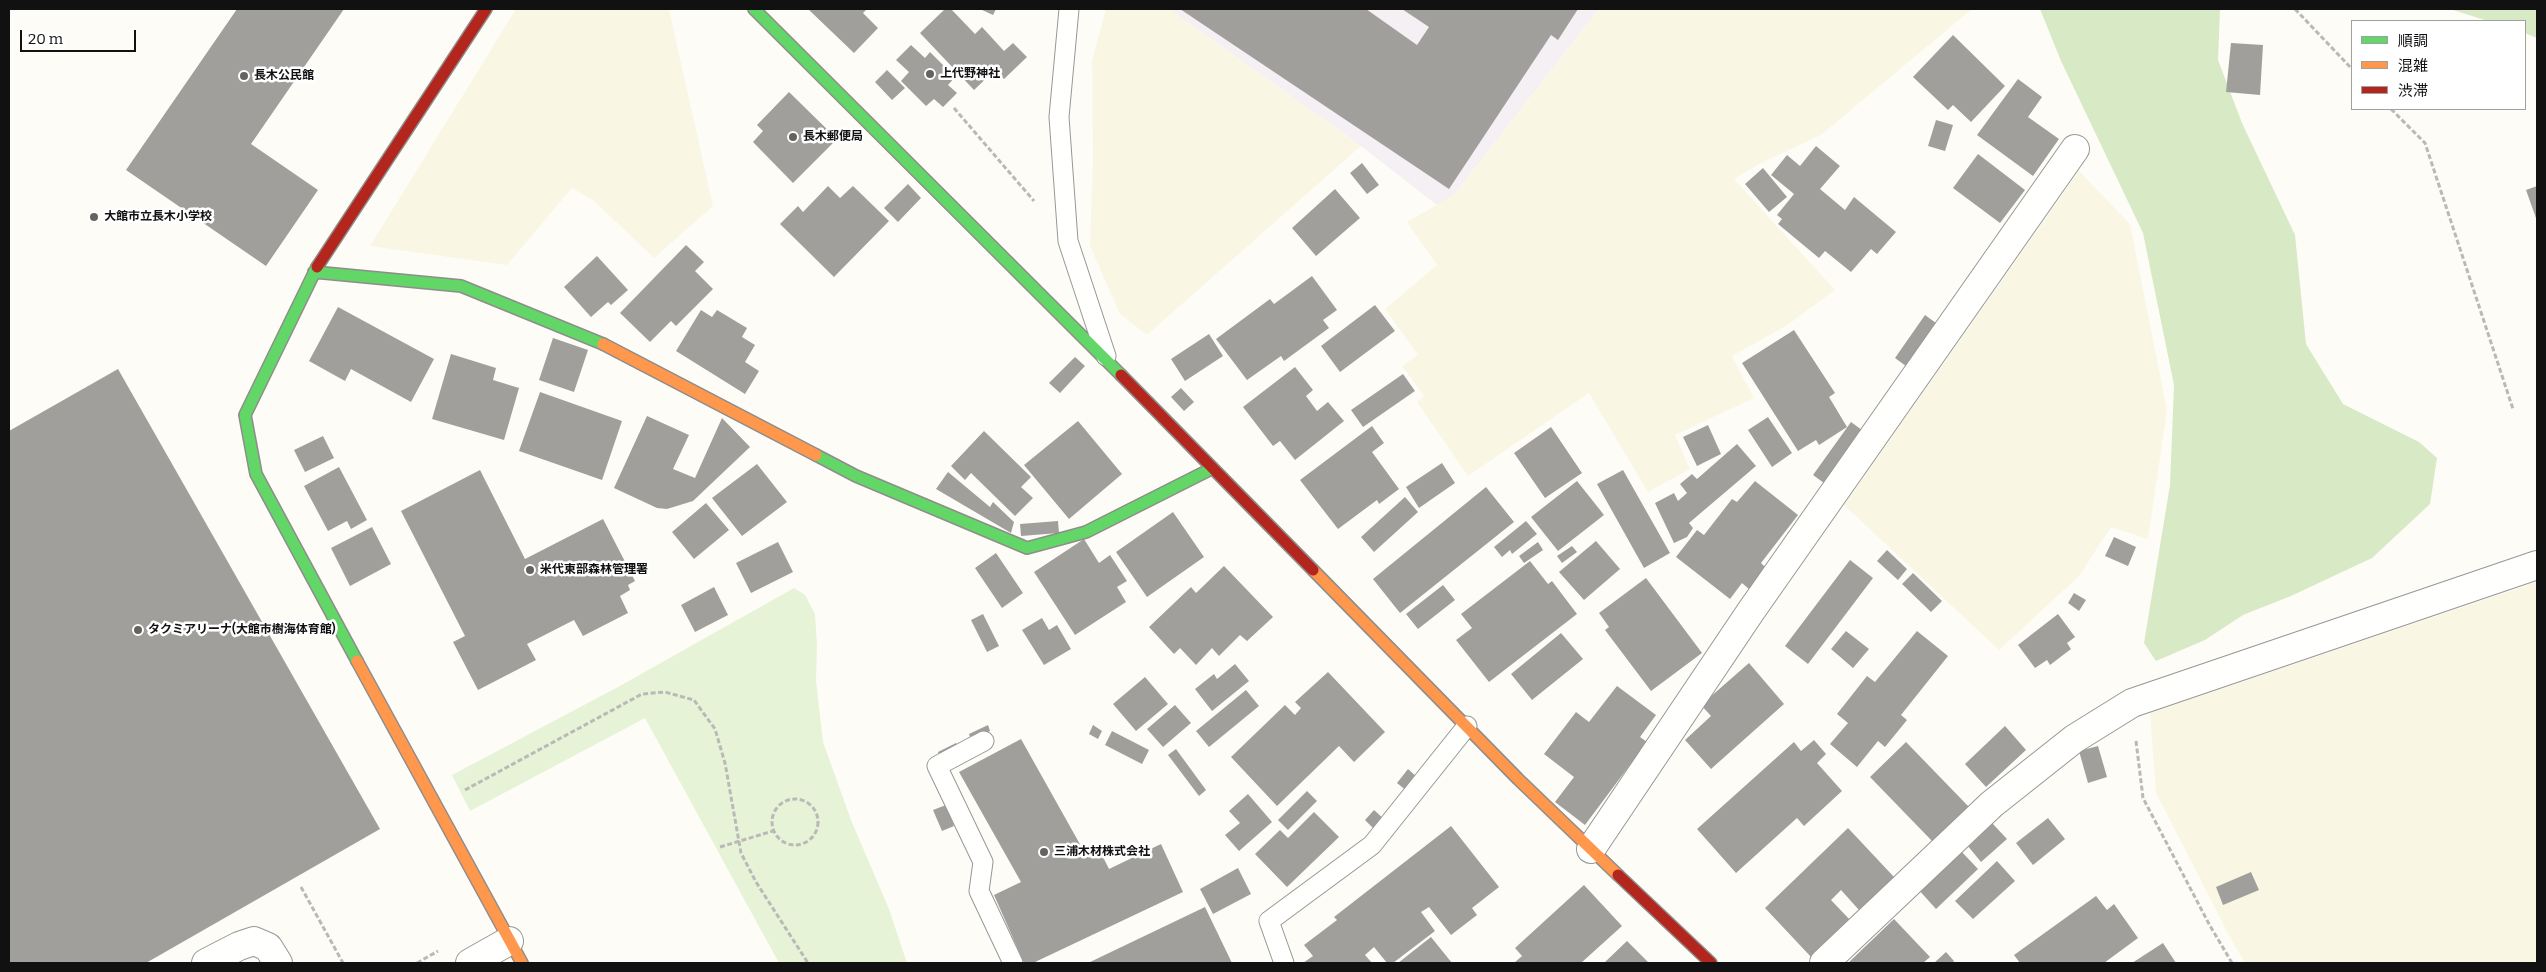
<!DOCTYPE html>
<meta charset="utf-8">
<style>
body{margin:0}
#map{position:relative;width:2546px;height:972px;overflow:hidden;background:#fdfcf7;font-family:Bitter,"Noto Sans JP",serif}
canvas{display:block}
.frame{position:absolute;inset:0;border:10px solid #111;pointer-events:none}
.legend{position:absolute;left:2351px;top:20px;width:175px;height:90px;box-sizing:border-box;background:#fff;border:1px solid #a0a0a0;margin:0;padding:6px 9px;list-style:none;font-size:15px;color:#111}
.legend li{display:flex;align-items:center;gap:10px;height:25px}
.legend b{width:25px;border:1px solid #a0a0a0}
.scale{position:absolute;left:20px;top:30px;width:116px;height:22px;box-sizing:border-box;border:2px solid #111;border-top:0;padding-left:6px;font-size:15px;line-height:18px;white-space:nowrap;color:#111;-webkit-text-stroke:4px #fff;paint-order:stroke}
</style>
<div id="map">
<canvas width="2546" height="972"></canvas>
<div class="frame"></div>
<ul class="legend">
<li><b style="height:6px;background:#63d668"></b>順調</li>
<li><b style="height:6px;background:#ff974d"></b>混雑</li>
<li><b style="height:6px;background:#b3261e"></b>渋滞</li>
</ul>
<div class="scale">20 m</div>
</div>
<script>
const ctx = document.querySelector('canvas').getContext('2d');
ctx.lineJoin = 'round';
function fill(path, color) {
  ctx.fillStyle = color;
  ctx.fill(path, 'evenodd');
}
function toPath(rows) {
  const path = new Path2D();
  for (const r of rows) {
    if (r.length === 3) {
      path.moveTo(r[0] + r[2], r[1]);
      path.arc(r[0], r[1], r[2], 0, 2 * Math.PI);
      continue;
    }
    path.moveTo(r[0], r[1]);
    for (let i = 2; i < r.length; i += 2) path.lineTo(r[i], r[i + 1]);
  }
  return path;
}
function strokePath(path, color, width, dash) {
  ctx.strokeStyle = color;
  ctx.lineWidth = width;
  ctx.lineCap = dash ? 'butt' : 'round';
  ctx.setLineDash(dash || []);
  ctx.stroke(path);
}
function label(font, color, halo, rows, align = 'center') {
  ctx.font = font + ' Bitter,"Noto Sans JP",serif';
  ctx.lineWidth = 5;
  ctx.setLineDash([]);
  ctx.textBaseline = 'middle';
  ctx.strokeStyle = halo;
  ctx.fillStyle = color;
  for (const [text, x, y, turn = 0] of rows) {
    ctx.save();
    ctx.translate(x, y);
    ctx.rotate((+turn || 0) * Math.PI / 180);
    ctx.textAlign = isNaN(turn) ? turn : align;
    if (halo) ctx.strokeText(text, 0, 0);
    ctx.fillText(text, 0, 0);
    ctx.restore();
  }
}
const industrial = toPath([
 [1169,9,1599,9,1454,195,1437,205,1361,146]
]);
const farmland = toPath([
 [516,9,669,9,713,206,654,258,594,201,572,188,507,265,370,246],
 [1106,9,1169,9,1361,146,1147,335,1120,314,1090,246,1093,161,1092,61],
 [1599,9,1972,9,1821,135,1759,164,1734,179,1835,290,1786,326,1732,356,1754,398,1675,435,1690,469,1648,492,1589,393,1468,476,1417,402,1424,396,1402,366,1418,355,1385,309,1437,265,1407,222,1454,195],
 [2079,171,2130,224,2167,410,2148,539,2111,527,2079,576,1999,650,1844,505],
 [2537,582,2537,963,2245,963,2232,941,2156,793,2150,713]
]);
const green = toPath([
 [794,588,805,595,815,614,817,644,816,681,823,742,851,820,889,909,907,963,779,963,645,718,470,811,452,775,618,687]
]);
const forest = toPath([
 [2040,9,2220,9,2218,60,2242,123,2295,235,2306,344,2343,404,2419,442,2437,458,2430,504,2372,558,2291,596,2243,615,2205,640,2156,661,2144,643,2170,485,2174,385,2143,233,2061,61],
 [2450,9,2537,9,2537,38,2525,33,2525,21,2488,21]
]);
const building = toPath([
 [237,9,344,9,251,144,318,190,266,266,126,170],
 [808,9,867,9,863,13,878,28,854,53],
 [945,9,951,9,975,34,982,27,1004,51,1013,43,1027,57,1004,79,995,70,974,90,920,33],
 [980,9,996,9,993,15],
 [1180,9,1366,9,1417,45,1429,27,1402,9,1578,9,1558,40,1551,35,1449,189],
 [1953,35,2005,86,1971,122,1953,105,1948,110,1913,77],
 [2231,43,2263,45,2260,95,2226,92],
 [911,45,925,58,930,52,955,77,948,85,957,93,943,107,934,99,926,106,901,81,909,72,896,60],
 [887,70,905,88,892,100,875,82],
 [2018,79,2042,97,2028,117,2059,139,2033,176,1977,135],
 [789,92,837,139,793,183,753,142,763,131,757,125],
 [1936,120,1953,125,1945,151,1928,146],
 [1816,146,1840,166,1820,189,1845,210,1854,197,1896,232,1877,254,1871,249,1851,272,1825,251,1819,258,1778,224,1782,219,1777,215,1794,194,1771,175,1787,155,1800,166],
 [1978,154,2025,190,2000,223,1953,188],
 [1362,163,1379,185,1367,194,1350,173],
 [1763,168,1787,197,1769,212,1745,184],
 [908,184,921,198,898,222,884,208],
 [828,186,840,198,853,186,889,221,834,277,780,224,798,206,803,212],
 [2537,186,2537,221,2526,190],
 [1335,189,1360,218,1316,256,1292,228],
 [686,245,704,262,695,271,713,289,676,326,671,321,650,342,620,313],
 [597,256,628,290,611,305,608,302,591,317,564,287],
 [1312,276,1337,310,1323,320,1329,328,1284,361,1281,356,1247,380,1216,339,1270,299,1274,304],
 [1375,305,1395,331,1340,372,1321,346],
 [338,307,434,359,411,402,351,369,345,381,309,361],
 [701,310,712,317,717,310,747,328,742,337,755,345,745,362,759,371,745,394,676,351],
 [1925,315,1940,326,1910,369,1895,358],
 [1794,330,1835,393,1829,397,1847,427,1819,445,1816,440,1798,451,1742,363],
 [1209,334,1223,356,1185,381,1171,359],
 [553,338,588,350,574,392,539,380],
 [451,354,496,368,493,380,519,388,504,440,432,419],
 [1075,357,1085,366,1060,393,1049,383],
 [1295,367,1313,390,1306,396,1317,411,1328,402,1344,421,1295,460,1280,441,1273,446,1243,407],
 [118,369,380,829,146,963,9,963,9,431],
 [1403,374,1415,391,1363,427,1351,410],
 [1181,388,1194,402,1184,411,1171,397],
 [540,392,622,421,602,480,519,451],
 [647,416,689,435,673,469,695,478,722,418,750,447,693,501,667,509,657,508,614,488],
 [1768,417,1792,453,1772,467,1748,430],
 [1078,421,1122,474,1069,519,1024,465],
 [1851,422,1866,433,1828,486,1813,475],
 [1708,425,1721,454,1697,466,1683,437],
 [1372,426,1384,443,1372,452,1399,489,1379,504,1377,500,1338,529,1300,480],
 [1551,427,1582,473,1545,498,1514,453],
 [984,431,1031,477,1021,487,1033,498,1015,516,971,473,965,480,951,466],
 [323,436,334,458,305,472,294,450],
 [1737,444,1756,466,1689,523,1693,528,1687,537,1674,543,1655,503,1674,493,1678,501,1687,493,1680,484,1692,474,1697,479],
 [1442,463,1455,483,1419,508,1406,487],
 [757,464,787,502,742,536,712,498],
 [339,467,367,520,351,529,347,521,328,531,304,486],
 [480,470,525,559,603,519,635,581,628,585,630,590,620,596,628,613,583,636,574,620,527,644,536,660,478,690,453,642,465,636,401,511],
 [1623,470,1670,553,1644,568,1597,484],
 [948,472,990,507,993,502,1014,522,1011,533,936,489],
 [1577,481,1604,515,1558,551,1531,517],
 [1755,481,1798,515,1761,563,1765,567,1749,589,1742,583,1730,599,1676,557,1697,530,1704,535,1732,499,1737,502],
 [1486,487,1514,522,1400,613,1373,579],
 [1405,497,1418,512,1374,552,1361,537],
 [706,503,729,530,694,559,672,532],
 [1173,512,1204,557,1147,597,1116,552],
 [1058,521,1059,533,1021,536,1020,524],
 [1526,521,1537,534,1512,554,1510,550,1502,557,1494,547],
 [372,527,391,564,350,586,331,548],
 [2114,537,2136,547,2128,566,2105,556],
 [1084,539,1099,563,1110,555,1127,581,1117,587,1126,602,1075,635,1034,572],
 [1596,541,1620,569,1584,600,1559,572],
 [778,542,793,572,751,593,736,563],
 [1538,542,1543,550,1524,563,1519,556],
 [1572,546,1577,552,1562,563,1557,556],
 [1887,550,1907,569,1898,580,1877,561],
 [996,553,1023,593,1002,608,975,568],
 [1850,560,1873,578,1808,664,1785,646],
 [1530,561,1548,584,1552,581,1577,614,1489,682,1456,640,1472,628,1461,614],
 [1224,566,1273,617,1247,641,1240,635,1219,656,1212,648,1196,665,1180,648,1174,654,1149,627,1191,587,1196,593],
 [1913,573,1942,601,1931,612,1902,584],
 [1646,578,1702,653,1651,691,1605,630,1609,627,1599,613],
 [1443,585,1455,600,1418,629,1406,614],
 [714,587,728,615,695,632,681,605],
 [2074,593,2086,600,2079,611,2068,603],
 [983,614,999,646,987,652,971,620],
 [2058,614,2075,637,2067,643,2071,649,2050,665,2047,660,2035,668,2018,645],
 [1042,618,1049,630,1057,625,1071,649,1044,665,1022,630],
 [1846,631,1869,649,1853,668,1831,649],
 [1917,631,1948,656,1901,715,1907,720,1885,747,1878,741,1857,767,1830,744,1848,723,1837,714,1867,676,1875,682],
 [1561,633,1583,659,1532,700,1511,674],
 [1749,663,1784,704,1711,769,1685,740,1711,716,1701,705],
 [1235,664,1249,681,1212,711,1195,689,1214,674,1217,679],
 [1328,672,1385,732,1354,762,1339,746,1277,806,1231,757,1285,705,1295,715,1301,708,1295,702],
 [1145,677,1168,704,1136,731,1113,704],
 [1617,686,1656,715,1640,737,1647,742,1585,825,1555,802,1574,777,1544,754,1576,712,1589,722],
 [1246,690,1259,706,1209,747,1196,731],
 [1175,705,1191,723,1163,747,1147,729],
 [988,725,990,731,971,740,969,734],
 [1093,725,1102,731,1098,739,1089,734],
 [2005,726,2026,750,1986,787,1965,764],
 [1112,731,1149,750,1142,764,1105,745],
 [1021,739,1086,855,1099,849,1109,869,1161,844,1183,892,1033,963,1024,963,994,895,1021,882,959,772],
 [1814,740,1826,754,1817,763,1842,791,1804,826,1797,818,1736,873,1697,829,1794,742,1801,751],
 [1906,742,1969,807,1933,842,1870,777],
 [956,743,960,749,940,758,938,752],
 [2098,746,2107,777,2088,783,2079,751],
 [1176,749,1206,790,1199,796,1168,755],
 [1408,769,1418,778,1408,792,1397,783],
 [1307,791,1317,801,1288,830,1278,820],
 [1248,794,1272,822,1239,851,1225,835,1240,823,1229,811],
 [946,805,954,826,942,831,933,810],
 [1374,810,1385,820,1375,830,1365,820],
 [1314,812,1339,837,1287,887,1255,854,1280,830,1288,838],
 [2048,818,2065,839,2033,865,2016,843],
 [1992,823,2007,839,1981,862,1967,845],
 [1451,826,1499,887,1472,908,1477,915,1451,935,1429,907,1421,912,1435,931,1393,963,1387,963,1374,947,1365,955,1372,963,1303,963,1313,956,1304,945,1337,920,1334,917],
 [1848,828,1894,877,1859,910,1841,890,1831,900,1851,921,1812,958,1765,908],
 [1960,850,1978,869,1936,909,1918,889],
 [1997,861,2015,881,1973,919,1955,901],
 [1238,868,1251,894,1213,914,1200,889],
 [2251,872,2259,890,2223,905,2216,887],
 [1584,885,1622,926,1581,963,1514,963,1522,956,1515,948],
 [2096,896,2107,910,2114,904,2138,938,2104,963,2020,963,2014,955],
 [1205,907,1232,963,1088,963],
 [1894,919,1930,957,1923,963,1848,963],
 [1431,937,1452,963,1398,963],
 [1627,941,1649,963,1604,963],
 [2163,943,2176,963,2132,963],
 [1946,952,1954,961,1952,963,1934,963]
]);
const path = toPath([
 [2295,9,2352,69],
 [954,108,1034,201],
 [2391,109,2425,143,2513,409],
 [2136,741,2143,798,2209,924,2232,963],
 [465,790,642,694,665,692,694,700,715,729,725,763,741,853,756,882,808,963],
 [795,822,23],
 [720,847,773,831],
 [301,887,343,963],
 [417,963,438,951]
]);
const lane = toPath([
 [1069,9,1059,117,1068,241,1106,356],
 [984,741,937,766,983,862,979,891,1013,963],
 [1284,963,1269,921,1372,845,1467,726]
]);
const street = toPath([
 [1591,849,1751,611,2075,149],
 [206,963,239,946,254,941,268,947,278,963],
 [470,963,509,941],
 [1824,963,1992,804,2074,739,2132,703,2537,565]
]);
const fast = toPath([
 [754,9,1121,375],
 [317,267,245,415,256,474,357,661],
 [314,272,461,286,603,344],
 [816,455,856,476,1027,548,1086,532,1211,469]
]);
const slow = toPath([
 [603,344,816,455],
 [1313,570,1518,779,1618,875],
 [357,661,522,963]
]);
const jam = toPath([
 [317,267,486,9],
 [1121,375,1313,570],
 [1618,875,1711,963]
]);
const markers = [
 [930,74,5,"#646362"],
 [244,76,5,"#646362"],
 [793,137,5,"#646362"],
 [94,217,5,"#646362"],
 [530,570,5,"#646362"],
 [138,630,5,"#646362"],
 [1044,852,5,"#646362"]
];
const poiNames = [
 ["上代野神社",940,74],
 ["長木公民館",254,76],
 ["長木郵便局",803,137],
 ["大館市立長木小学校",104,217],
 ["米代東部森林管理署",540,570],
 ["タクミアリーナ(大館市樹海体育館)",148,630],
 ["三浦木材株式会社",1054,852]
];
fill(industrial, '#f5f0f3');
fill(farmland, '#f9f7e4');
fill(green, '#e7f3d7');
fill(forest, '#d8eac5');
fill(building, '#a19f9c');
strokePath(lane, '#979795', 21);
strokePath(street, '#979795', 30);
strokePath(fast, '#8e8d8b', 14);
strokePath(slow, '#8e8d8b', 14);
strokePath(jam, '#8e8d8b', 14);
strokePath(path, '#b9b9b8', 3, [5, 2.5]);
strokePath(lane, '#fffffe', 19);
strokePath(street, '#fffffe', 28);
strokePath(fast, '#63d668', 11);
strokePath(slow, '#ff974d', 11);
strokePath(jam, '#b3261e', 11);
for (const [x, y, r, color] of markers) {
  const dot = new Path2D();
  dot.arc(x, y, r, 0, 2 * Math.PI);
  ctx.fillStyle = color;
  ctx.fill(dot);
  strokePath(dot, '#fff', 2);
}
label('bold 12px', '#111', '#fff', poiNames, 'left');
</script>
